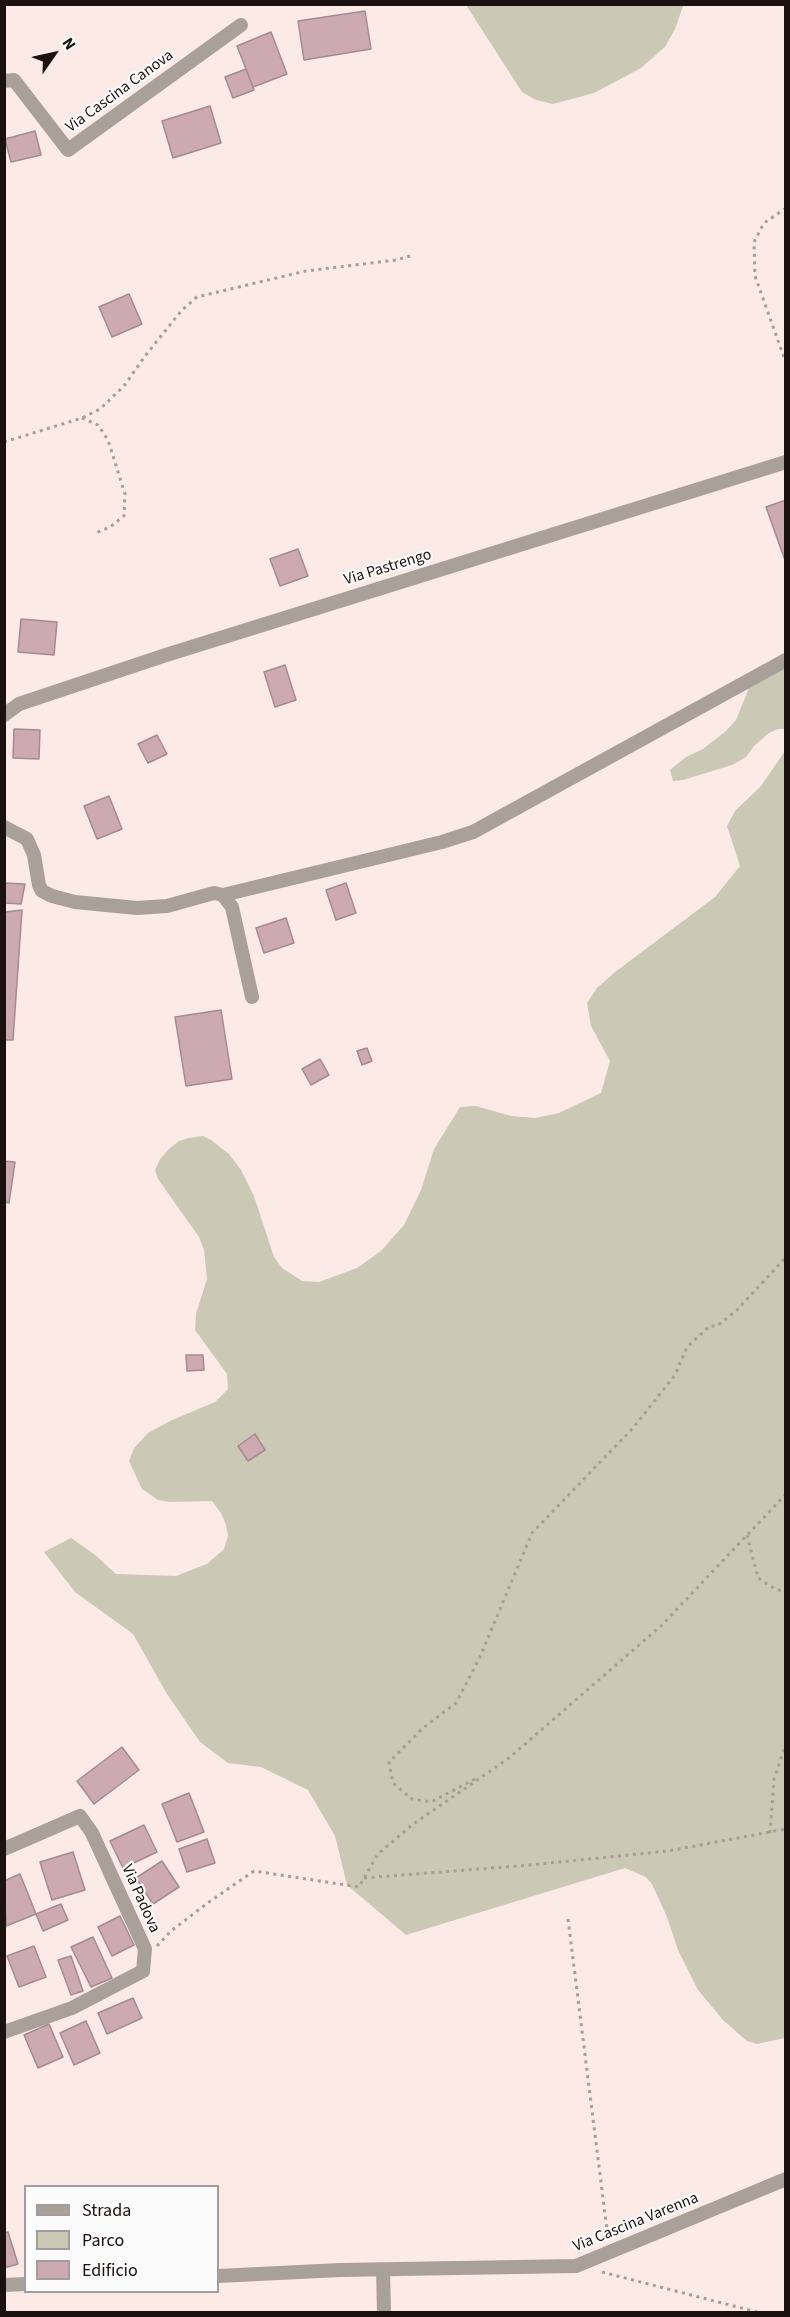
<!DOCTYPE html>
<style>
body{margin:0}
#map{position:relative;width:790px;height:2317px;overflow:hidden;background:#fbeae5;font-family:"Source Sans 3",sans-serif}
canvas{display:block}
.frame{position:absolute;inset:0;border:6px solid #1b110e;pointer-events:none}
.legend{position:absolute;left:24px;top:2185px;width:195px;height:108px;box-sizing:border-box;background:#fbfbfb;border:2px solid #a19d9c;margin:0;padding:8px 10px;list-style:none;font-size:18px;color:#1b110e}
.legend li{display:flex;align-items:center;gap:12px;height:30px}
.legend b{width:30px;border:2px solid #a19d9c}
.north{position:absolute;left:24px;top:24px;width:60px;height:60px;-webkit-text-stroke:4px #fbfbfb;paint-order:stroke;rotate:56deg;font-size:16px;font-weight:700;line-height:24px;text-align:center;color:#1b110e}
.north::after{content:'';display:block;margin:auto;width:21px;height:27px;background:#1b110e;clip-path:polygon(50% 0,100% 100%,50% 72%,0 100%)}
</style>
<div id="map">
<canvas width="790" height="2317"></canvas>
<div class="frame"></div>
<ul class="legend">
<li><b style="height:8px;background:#a9a199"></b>Strada</li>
<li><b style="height:16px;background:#cbc9b6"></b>Parco</li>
<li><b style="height:16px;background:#cdaab1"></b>Edificio</li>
</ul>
<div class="north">N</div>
</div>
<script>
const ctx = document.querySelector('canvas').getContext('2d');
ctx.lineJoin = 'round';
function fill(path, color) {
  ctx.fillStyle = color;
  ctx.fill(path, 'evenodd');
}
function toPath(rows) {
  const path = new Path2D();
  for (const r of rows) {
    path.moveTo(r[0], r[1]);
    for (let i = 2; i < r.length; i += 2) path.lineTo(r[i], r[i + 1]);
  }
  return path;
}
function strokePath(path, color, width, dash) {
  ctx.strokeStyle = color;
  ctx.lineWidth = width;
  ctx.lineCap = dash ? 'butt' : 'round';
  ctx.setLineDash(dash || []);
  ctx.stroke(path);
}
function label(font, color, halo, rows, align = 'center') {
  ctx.font = font + ' "Source Sans 3",sans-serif';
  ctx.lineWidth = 4.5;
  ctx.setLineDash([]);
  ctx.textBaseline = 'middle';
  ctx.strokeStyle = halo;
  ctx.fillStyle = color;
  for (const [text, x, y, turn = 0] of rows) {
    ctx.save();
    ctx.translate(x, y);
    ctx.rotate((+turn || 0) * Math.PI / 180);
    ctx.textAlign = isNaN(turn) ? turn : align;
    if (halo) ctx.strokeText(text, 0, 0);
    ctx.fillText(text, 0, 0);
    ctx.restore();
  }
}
const green = toPath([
 [466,5,689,5,683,6,675,29,665,47,641,68,594,93,553,104,536,100,522,92],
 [785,668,785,729,778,729,769,733,754,746,746,757,732,765,683,780,673,781,670,770,686,757,703,749,726,731,736,720,749,688],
 [785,751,785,2038,757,2044,747,2041,723,2020,698,1990,678,1950,667,1917,652,1884,646,1877,625,1868,406,1935,347,1885,335,1836,308,1790,261,1767,228,1763,200,1742,167,1694,133,1634,75,1592,44,1552,71,1538,94,1554,116,1574,176,1576,207,1564,224,1549,228,1536,226,1525,221,1513,212,1501,170,1502,158,1500,142,1489,129,1461,134,1448,148,1433,172,1420,215,1402,228,1389,227,1374,195,1330,196,1314,207,1279,204,1250,199,1237,158,1179,155,1170,160,1159,169,1149,179,1141,189,1138,203,1136,211,1140,229,1154,241,1170,254,1196,274,1257,282,1268,302,1281,319,1282,357,1268,381,1251,404,1225,421,1190,434,1149,460,1107,476,1106,511,1116,535,1118,559,1113,601,1093,610,1061,591,1026,587,1003,597,988,615,972,715,897,740,866,727,826,735,811,761,786]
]);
const building = toPath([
 [365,11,371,49,304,60,298,21,365,11],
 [271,32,287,74,253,87,237,46,271,32],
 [246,69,254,90,233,98,225,77,246,69],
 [210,106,221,143,173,158,162,121,210,106],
 [35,131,41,155,11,162,5,139,35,131],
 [129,294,142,324,112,337,99,307,129,294],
 [786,500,786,563,766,507,786,500],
 [298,549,308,576,280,586,270,559,298,549],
 [21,619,57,622,54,655,18,652,21,619],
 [285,665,296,700,275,707,264,672,285,665],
 [14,729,40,730,39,759,13,758,14,729],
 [157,735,167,754,148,763,138,744,157,735],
 [109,796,122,829,97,839,84,806,109,796],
 [4,883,25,884,21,904,4,903,4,883],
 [346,883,356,913,336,920,326,890,346,883],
 [22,910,13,1040,4,1040,4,915,5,912,22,910],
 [286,918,294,943,264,953,256,928,286,918],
 [221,1010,232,1079,186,1086,175,1017,221,1010],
 [367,1048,372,1061,362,1065,357,1051,367,1048],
 [320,1059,329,1075,311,1085,302,1069,320,1059],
 [4,1161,15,1162,9,1203,4,1202,4,1161],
 [186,1355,203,1355,204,1370,187,1371,186,1355],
 [255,1434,265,1450,248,1461,238,1446,255,1434],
 [122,1747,139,1770,94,1804,77,1781,122,1747],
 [189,1793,204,1832,177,1842,162,1804,189,1793],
 [144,1825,157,1852,123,1868,110,1841,144,1825],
 [207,1839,215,1863,187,1872,179,1849,207,1839],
 [73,1852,85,1890,52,1900,40,1862,73,1852],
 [162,1861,179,1887,153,1904,136,1878,162,1861],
 [20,1874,36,1914,6,1926,4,1881,20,1874],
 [61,1904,68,1920,43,1931,36,1914,61,1904],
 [120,1916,134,1945,112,1956,98,1927,120,1916],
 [93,1937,112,1978,91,1987,71,1947,93,1937],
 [34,1946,46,1977,19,1987,7,1956,34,1946],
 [71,1956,83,1991,71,1995,58,1960,71,1956],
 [133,1998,142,2018,107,2034,98,2013,133,1998],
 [86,2021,100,2053,74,2065,60,2033,86,2021],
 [49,2024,63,2057,38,2068,24,2035,49,2024],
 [8,2232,18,2264,4,2268,4,2233,8,2232]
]);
const path = toPath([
 [786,208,764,223,754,242,755,276,786,363],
 [82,418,98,425,108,440,125,494,124,516,110,527,96,533],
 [4,442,82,418,100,409,124,386,145,356,182,310,197,297,306,271,396,260,410,256],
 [747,1535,758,1578,775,1589,786,1592],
 [475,1779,431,1802,412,1799,393,1783,389,1762,423,1728,456,1703,480,1657,532,1533,633,1428,675,1375,687,1347,710,1326,717,1326,737,1310,786,1257],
 [770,1833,774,1779,786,1744],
 [364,1878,530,1865,668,1851,786,1829],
 [568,1919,608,2238],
 [157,1946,171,1931,209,1902,254,1871,359,1887,378,1854,412,1825,509,1758,662,1625,786,1494],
 [602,2272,757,2312]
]);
const minor = toPath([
 [4,81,14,80,68,150,241,25],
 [4,715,19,704,166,655,786,462],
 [4,827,27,839,34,855,39,885,42,891,52,896,75,902,137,908,167,906,214,893,223,895,232,907,252,997],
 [223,895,442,842,473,832,786,660],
 [4,1849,80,1816,92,1833,145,1949,143,1971,72,2008,4,2032],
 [383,2270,384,2312],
 [218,2276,340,2270,576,2266,786,2179],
 [4,2285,26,2284]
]);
const streetNames = [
 ["Via Cascina Canova",120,92,-36],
 ["Via Pastrengo",388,568,-17],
 ["Via Padova",140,1899,66],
 ["Via Cascina Varenna",636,2223,-22]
];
fill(green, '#cbc9b6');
fill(building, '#cdaab1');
strokePath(building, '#a68a90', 1.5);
strokePath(path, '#ab9c98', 3, [3, 4.5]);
strokePath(minor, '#a9a199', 14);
label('16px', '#1b110e', '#fbfbfb', streetNames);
</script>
